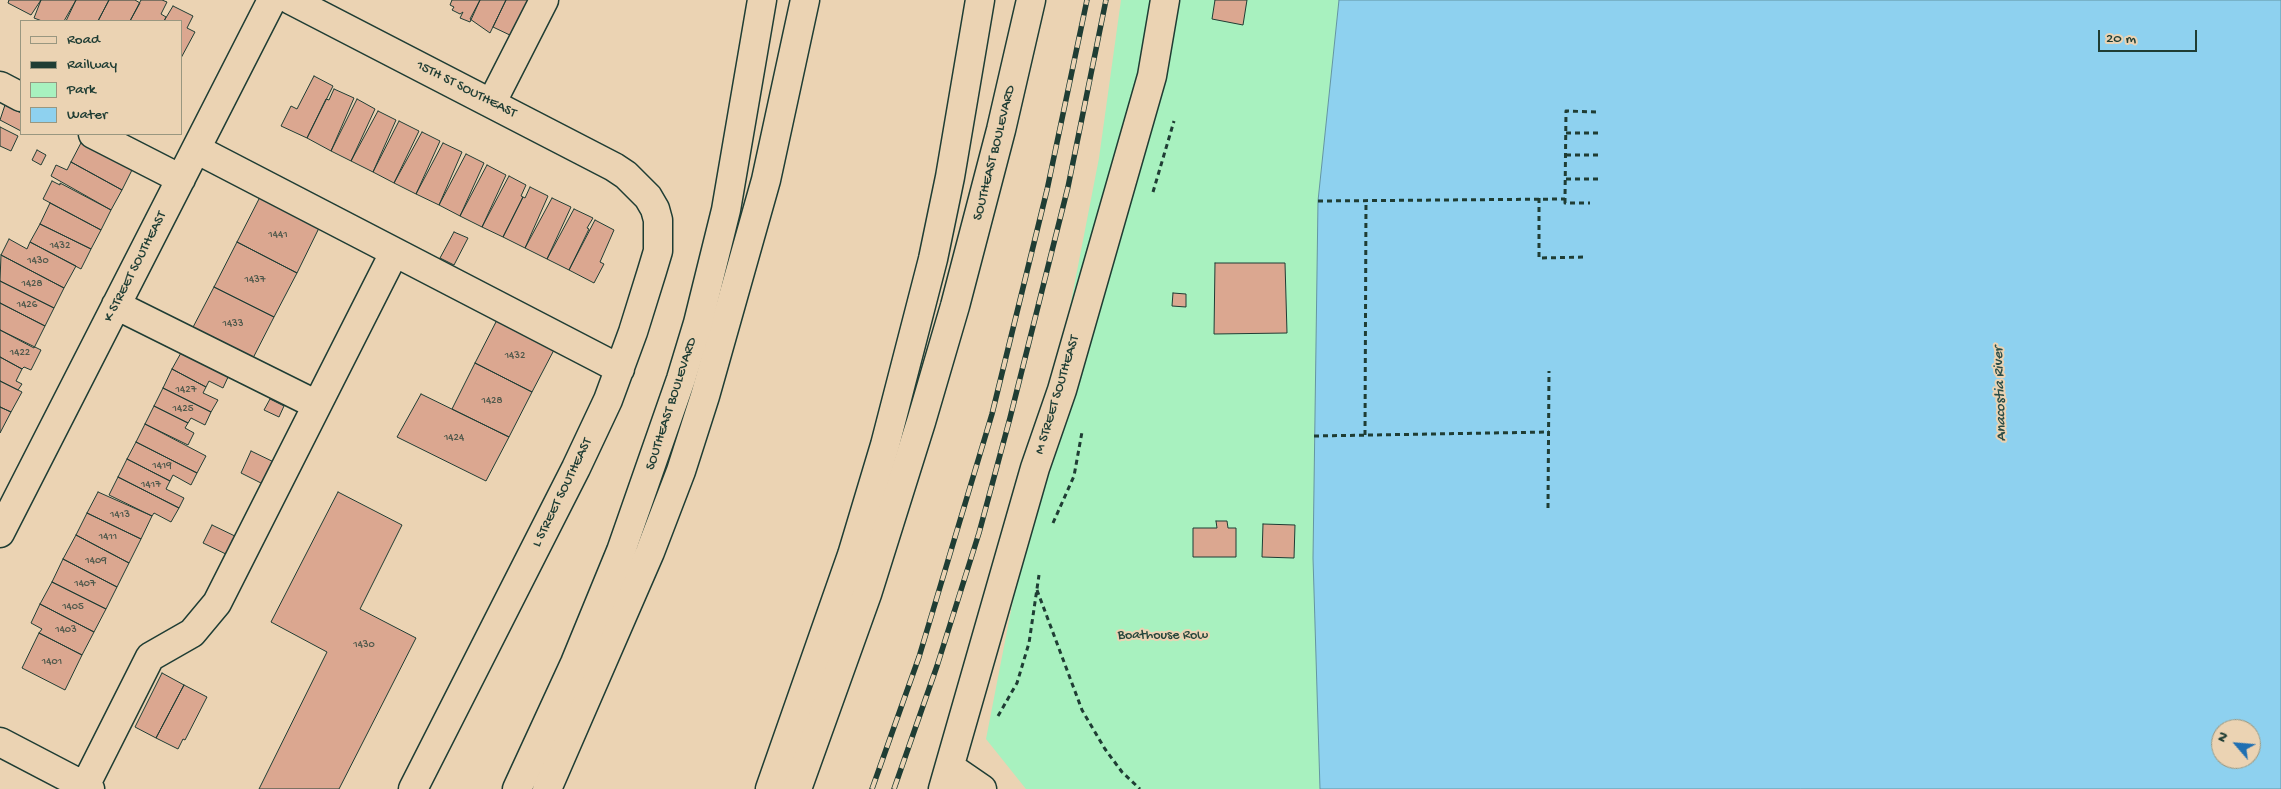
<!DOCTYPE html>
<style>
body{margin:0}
#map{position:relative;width:2281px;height:789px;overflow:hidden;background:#ebd3b3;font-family:"Gochi Hand",sans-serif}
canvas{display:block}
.legend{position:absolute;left:20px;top:20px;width:162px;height:115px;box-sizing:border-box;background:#ebd3b3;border:1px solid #999780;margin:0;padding:6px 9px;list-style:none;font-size:15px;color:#1f3d34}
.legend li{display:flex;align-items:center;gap:10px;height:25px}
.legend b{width:25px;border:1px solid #999780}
.north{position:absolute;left:2211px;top:719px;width:50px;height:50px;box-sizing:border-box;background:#ebd3b3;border:1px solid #999780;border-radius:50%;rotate:297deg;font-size:14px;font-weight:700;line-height:20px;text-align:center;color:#1f3d34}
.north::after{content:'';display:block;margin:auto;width:18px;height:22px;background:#1f6fb2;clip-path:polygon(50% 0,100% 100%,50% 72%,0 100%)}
.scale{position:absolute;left:2098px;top:30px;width:99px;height:22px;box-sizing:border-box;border:2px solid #1f3d34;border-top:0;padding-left:6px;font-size:15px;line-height:18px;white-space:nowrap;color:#1f3d34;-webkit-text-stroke:4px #ebd3b3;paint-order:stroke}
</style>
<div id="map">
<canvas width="2281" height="789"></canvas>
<ul class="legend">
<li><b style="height:6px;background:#ebd3b3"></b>Road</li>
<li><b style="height:6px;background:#1f3d34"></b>Railway</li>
<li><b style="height:14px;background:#a8f1bf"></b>Park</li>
<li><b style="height:14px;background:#8ed1ef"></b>Water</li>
</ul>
<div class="north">N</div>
<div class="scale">20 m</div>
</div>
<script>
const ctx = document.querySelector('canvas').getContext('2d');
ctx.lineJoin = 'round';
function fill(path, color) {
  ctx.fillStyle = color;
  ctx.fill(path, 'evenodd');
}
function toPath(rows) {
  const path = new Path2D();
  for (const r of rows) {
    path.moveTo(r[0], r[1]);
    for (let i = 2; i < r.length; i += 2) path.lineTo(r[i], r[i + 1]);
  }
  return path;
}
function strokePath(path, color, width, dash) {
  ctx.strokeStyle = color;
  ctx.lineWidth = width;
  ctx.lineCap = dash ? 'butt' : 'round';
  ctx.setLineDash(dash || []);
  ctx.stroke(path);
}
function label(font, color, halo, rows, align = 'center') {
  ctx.font = font + ' "Gochi Hand",sans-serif';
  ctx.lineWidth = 4;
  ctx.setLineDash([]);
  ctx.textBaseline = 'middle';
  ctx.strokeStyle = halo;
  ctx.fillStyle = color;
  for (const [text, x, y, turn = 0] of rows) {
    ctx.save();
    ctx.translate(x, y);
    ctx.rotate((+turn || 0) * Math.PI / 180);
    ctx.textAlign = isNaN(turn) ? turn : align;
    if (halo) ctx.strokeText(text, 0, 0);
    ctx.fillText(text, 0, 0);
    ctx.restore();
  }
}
const green = toPath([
 [1121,0,1339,0,1318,201,1313,558,1320,789,1026,789,986,739,1099,158]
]);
const water = toPath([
 [1339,0,2281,0,2281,789,1320,789,1313,558,1318,201,1339,0],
 [2221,729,2251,729,2251,759,2221,759,2221,729]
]);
const building = toPath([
 [9,0,41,0,31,15,8,3,9,0],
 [41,0,76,0,64,21,42,21,34,18,41,0],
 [76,0,109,0,98,21,66,21,76,0],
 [109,0,135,0,140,3,130,21,98,21,109,0],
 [141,0,162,0,167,2,161,14,166,17,164,21,130,21,141,0],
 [452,0,480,0,470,22,460,18,463,12,460,14,452,10,454,7,450,5,452,0],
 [480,0,506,0,490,33,470,19,480,0],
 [506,0,533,0,514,37,493,27,506,0],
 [1215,0,1247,0,1243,25,1212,19,1215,0],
 [173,6,193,16,187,28,195,32,181,58,181,21,164,21,173,6],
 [314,76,333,86,307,138,281,126,291,106,297,109,314,76],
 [334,89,354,98,331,151,307,138,326,99,329,100,334,89],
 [357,99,375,109,351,161,331,151,357,99],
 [5,105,21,113,21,131,0,120,5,105],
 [378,111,396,120,373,172,351,161,378,111],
 [399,121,419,131,394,183,373,172,399,121],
 [0,127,18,136,11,151,0,146,0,127],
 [422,132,440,141,416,194,394,183,422,132],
 [82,141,133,168,122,190,71,162,82,141],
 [443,143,462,152,439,205,416,194,443,143],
 [37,150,46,155,41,165,32,160,37,150],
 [466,154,484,163,460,216,439,205,466,154],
 [71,162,122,190,111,210,51,176,56,165,67,170,71,162],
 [487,165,506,175,482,227,460,216,487,165],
 [509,176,526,185,521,196,523,197,503,237,482,227,509,176],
 [52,181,60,185,60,183,111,210,101,230,43,199,52,181],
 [530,187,548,196,525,248,503,237,523,197,525,198,530,187],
 [260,197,319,228,297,273,237,242,260,197],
 [552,198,571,207,547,259,525,248,552,198],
 [50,203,101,230,91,249,40,224,50,203],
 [574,209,593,218,587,228,589,229,569,270,547,259,574,209],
 [595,220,614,230,600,262,604,264,594,283,569,270,595,220],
 [40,224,91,249,81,269,30,242,40,224],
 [454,232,468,238,454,265,440,258,454,232],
 [9,239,27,249,30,242,76,266,64,288,1,255,9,239],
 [237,242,297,273,274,317,214,287,237,242],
 [1,255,64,288,54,308,0,281,1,255],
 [1215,263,1285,263,1287,333,1214,334,1215,263],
 [0,281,54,308,45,326,0,303,0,281],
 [214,287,274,317,251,362,191,331,214,287],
 [1173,293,1186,294,1186,307,1172,306,1173,293],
 [0,303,45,326,34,348,0,330,0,303],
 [498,318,555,348,532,392,475,363,498,318],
 [0,330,41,350,31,370,24,367,22,369,0,357,0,330],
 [182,351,229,375,223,388,209,381,206,387,172,369,182,351],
 [0,357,22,369,16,381,22,384,18,390,0,381,0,357],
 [475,363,532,392,509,437,452,409,475,363],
 [172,369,206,387,203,393,218,400,211,412,163,388,172,369],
 [0,381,22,392,11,412,0,407,0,381],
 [163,388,211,412,205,425,191,418,188,423,154,406,163,388],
 [421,394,509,437,486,481,397,437,421,394],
 [270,399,284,406,279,417,264,410,270,399],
 [154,406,188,423,185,428,194,433,188,445,145,424,154,406],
 [0,407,11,412,0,433,0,407],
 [145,424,206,456,197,473,136,442,145,424],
 [136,442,197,473,191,485,173,475,170,481,127,459,136,442],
 [251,451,278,464,267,486,241,473,251,451],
 [127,459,170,481,166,489,184,498,179,508,118,477,127,459],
 [118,477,179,508,171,522,154,513,152,516,109,495,118,477],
 [98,492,152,516,141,539,87,513,98,492],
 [338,492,402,525,360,609,416,638,339,789,259,789,327,652,271,622,338,492],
 [87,513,141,539,129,563,76,535,87,513],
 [1216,521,1227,521,1228,528,1236,528,1236,557,1193,557,1193,528,1217,528,1216,521],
 [1263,524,1295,525,1294,558,1262,557,1263,524],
 [212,525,239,538,230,556,203,543,212,525],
 [76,535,129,563,117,587,63,559,76,535],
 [63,559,117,587,106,609,52,582,63,559],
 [52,582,106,609,94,632,40,604,52,582],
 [40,604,94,632,82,655,39,633,42,629,31,623,40,604],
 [39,633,82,655,65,690,22,668,39,633],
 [162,673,184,685,156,738,135,727,162,673],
 [184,685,207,697,185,740,183,739,178,749,156,738,184,685]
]);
const path = toPath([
 [1566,133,1598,133],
 [1566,155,1599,155],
 [1566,179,1599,179],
 [1153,192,1174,121],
 [1539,198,1539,258,1587,257],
 [1565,199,1565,203,1590,203],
 [1318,201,1565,199,1566,111,1598,112],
 [1365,435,1366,201],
 [1314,436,1549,432],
 [1548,508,1549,371],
 [1053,523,1074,476,1082,432],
 [1037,590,1082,710,1105,749,1122,772,1140,789],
 [998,716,1017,683,1029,643,1039,575]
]);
const minor = toPath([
 [291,0,614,167,626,175,648,197,655,209,658,220,658,251,652,271,633,332,608,400,576,468,413,789],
 [0,86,21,97],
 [492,102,544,0],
 [93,134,181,179],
 [196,149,620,369],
 [116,305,317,405],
 [0,533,272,0],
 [0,742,90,789],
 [950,767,982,789],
 [85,786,150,657,192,633,217,603,394,253],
 [547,789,650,552,681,471,705,396,766,180,805,0],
 [770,789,852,555,885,445,933,259,950,177,980,0],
 [943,789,1035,468,1062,390,1152,76,1165,0]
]);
const major = toPath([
 [517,789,575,663,621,551,681,379,698,323,726,210,762,0],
 [797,789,867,594,921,422,955,306,1001,130,1031,0]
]);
const rail = toPath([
 [872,789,919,657,992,414,1047,190,1087,0],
 [894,789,937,666,979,533,1010,418,1068,187,1106,0]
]);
const numberNames = [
 ["1441",278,235],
 ["1432",60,246],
 ["1430",38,261],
 ["1437",255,280],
 ["1428",32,284],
 ["1426",27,305],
 ["1433",233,324],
 ["1422",20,353],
 ["1432",515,356],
 ["1427",186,390],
 ["1428",492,401],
 ["1425",183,409],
 ["1424",454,438],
 ["1419",162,466],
 ["1417",151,485],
 ["1413",120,515],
 ["1411",108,537],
 ["1409",96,561],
 ["1407",85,584],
 ["1405",73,607],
 ["1403",66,630],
 ["1430",364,645],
 ["1401",52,662]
];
const streetNames = [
 ["15TH ST SOUTHEAST",466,90,27],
 ["SOUTHEAST BOULEVARD",995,153,-76],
 ["K STREET SOUTHEAST",136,267,-63],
 ["M STREET SOUTHEAST",1058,395,-73],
 ["SOUTHEAST BOULEVARD",672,404,-72],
 ["L STREET SOUTHEAST",563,493,-64]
];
const parkNames = [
 ["Boathouse Row",1163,636]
];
const waterNames = [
 ["Anacostia River",2001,394,-92]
];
fill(green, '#a8f1bf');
fill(water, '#8ed1ef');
strokePath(water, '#6296a4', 1);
fill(building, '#dba790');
strokePath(building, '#1f3d34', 1);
strokePath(minor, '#1f3d34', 31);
strokePath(major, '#1f3d34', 31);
strokePath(path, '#1f3d34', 3, [5, 4]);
strokePath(minor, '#ebd3b3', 28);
strokePath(major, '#ebd3b3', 28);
strokePath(rail, '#1f3d34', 5.5);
strokePath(rail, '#ebd3b3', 4, [11]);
label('11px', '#4e584b', null, numberNames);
label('14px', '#1f3d34', '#ebd3b3', streetNames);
label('14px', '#26463b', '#ebd3b3', parkNames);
label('italic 15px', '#2a4c47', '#ebd3b3', waterNames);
</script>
